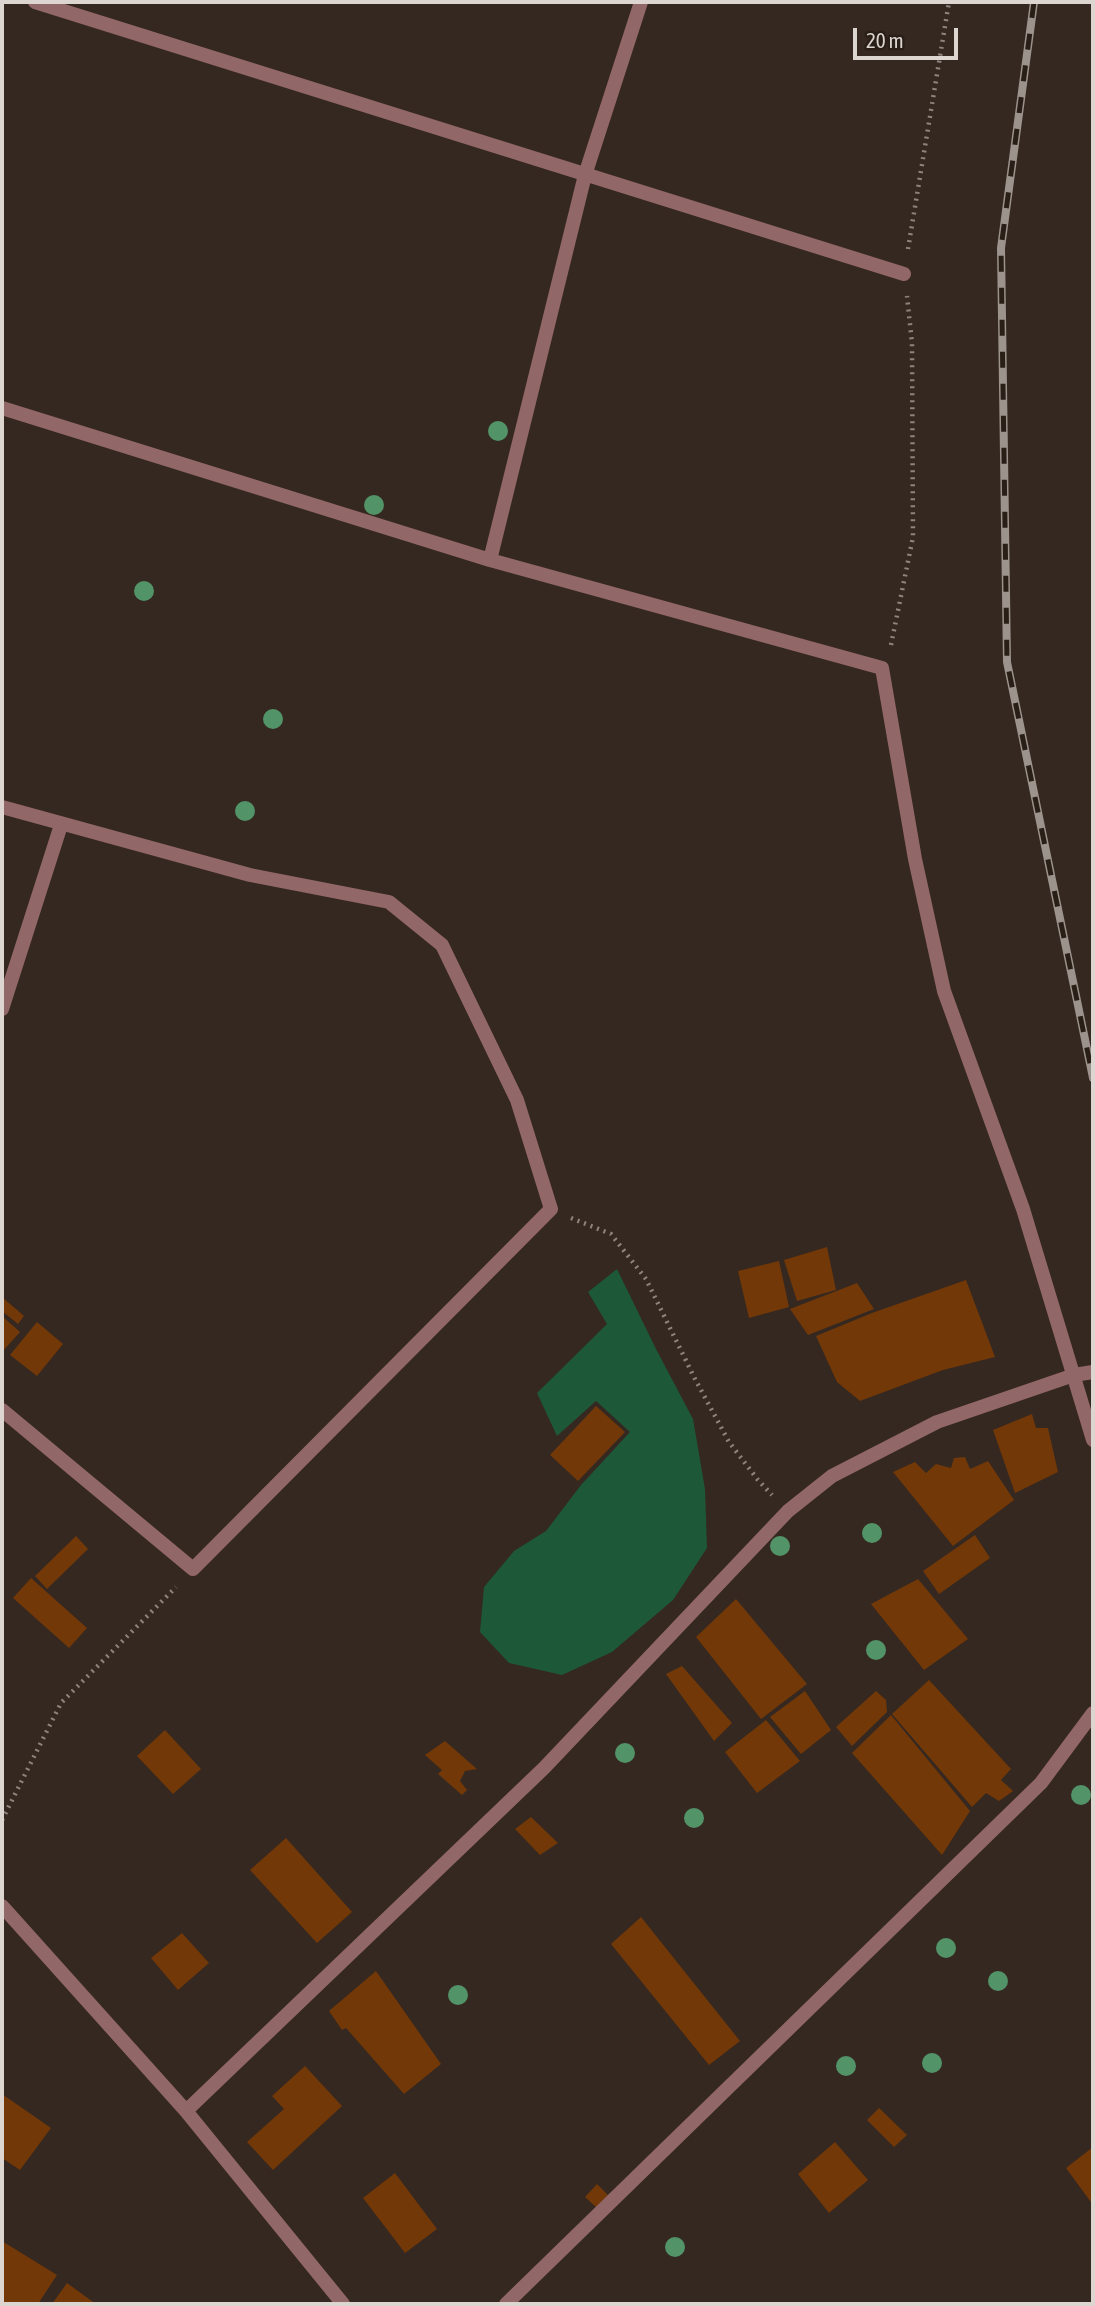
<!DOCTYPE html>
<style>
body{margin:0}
#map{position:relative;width:1095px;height:2306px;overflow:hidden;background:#352821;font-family:"Asap Condensed",sans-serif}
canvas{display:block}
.frame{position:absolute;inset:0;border:4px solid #ddd5d0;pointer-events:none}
.scale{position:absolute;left:853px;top:28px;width:105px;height:32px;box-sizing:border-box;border:4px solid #ddd5d0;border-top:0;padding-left:9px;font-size:21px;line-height:24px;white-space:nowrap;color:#ddd5d0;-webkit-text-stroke:5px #2a1f17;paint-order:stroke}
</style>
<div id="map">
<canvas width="1095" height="2306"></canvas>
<div class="frame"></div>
<div class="scale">20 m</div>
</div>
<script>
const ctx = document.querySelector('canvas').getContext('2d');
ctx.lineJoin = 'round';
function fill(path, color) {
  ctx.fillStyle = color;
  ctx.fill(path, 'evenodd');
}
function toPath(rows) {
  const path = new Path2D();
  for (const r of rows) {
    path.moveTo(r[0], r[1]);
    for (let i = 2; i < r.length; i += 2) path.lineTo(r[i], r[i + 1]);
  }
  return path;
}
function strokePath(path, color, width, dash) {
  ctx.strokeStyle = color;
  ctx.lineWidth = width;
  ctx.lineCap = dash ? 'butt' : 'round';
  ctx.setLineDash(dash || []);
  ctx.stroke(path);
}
const green = toPath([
 [617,1269,656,1349,693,1419,705,1489,707,1548,673,1600,612,1652,562,1675,509,1663,480,1632,484,1587,514,1551,546,1531,581,1485,630,1432,596,1401,557,1436,537,1393,607,1324,588,1292]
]);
const building = toPath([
 [827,1247,836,1290,797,1301,784,1260],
 [779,1261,789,1307,749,1318,738,1271],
 [966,1280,995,1357,943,1370,860,1401,837,1382,816,1336,872,1313],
 [857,1283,874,1309,808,1335,790,1309],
 [2,1297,24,1316,18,1324,2,1311],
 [2,1316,20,1332,3,1351,2,1350],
 [37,1322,63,1344,37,1376,10,1355],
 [596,1406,625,1432,578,1481,550,1455],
 [1032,1414,1036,1428,1048,1428,1058,1472,1015,1493,993,1430],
 [965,1457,970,1469,988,1461,1014,1500,953,1546,893,1472,915,1462,926,1473,936,1464,951,1468,954,1458],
 [975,1535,990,1558,939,1594,923,1571],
 [76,1536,88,1549,47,1589,35,1576],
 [31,1578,87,1628,69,1648,13,1598],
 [918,1579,968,1639,924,1670,871,1604],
 [736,1599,807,1684,761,1719,696,1637],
 [682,1666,732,1723,714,1741,666,1674],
 [929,1680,1011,1769,1001,1780,1013,1791,999,1801,986,1793,972,1807,892,1714],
 [805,1691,831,1730,801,1754,770,1717],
 [876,1691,886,1700,887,1712,852,1746,836,1727],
 [891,1715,970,1811,942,1855,852,1753],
 [766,1720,800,1761,757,1793,725,1752],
 [165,1730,201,1769,173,1794,137,1756],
 [445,1741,477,1769,465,1771,460,1781,467,1790,462,1795,438,1774,442,1770,425,1755],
 [531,1817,558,1843,540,1855,515,1829],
 [286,1838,352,1912,317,1943,250,1870],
 [641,1917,740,2041,709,2065,611,1944],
 [182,1933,209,1963,178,1990,151,1958],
 [376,1971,441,2064,404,2094,346,2028,342,2030,329,2011],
 [305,2066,342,2106,273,2170,247,2142,284,2109,272,2096],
 [2,2094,51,2128,20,2170,2,2158],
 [879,2108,907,2135,894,2147,867,2120],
 [835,2142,868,2180,829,2213,798,2174],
 [1093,2147,1093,2205,1066,2168],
 [395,2173,437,2229,405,2253,363,2198],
 [597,2184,608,2195,596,2207,585,2197],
 [2,2241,57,2275,38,2304,2,2304],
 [67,2283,96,2304,52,2304]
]);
const path = toPath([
 [908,249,949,2],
 [891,645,913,537,912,343,907,296],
 [571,1218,611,1234,646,1279,694,1377,729,1442,758,1480,772,1495],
 [2,1820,61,1703,176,1587]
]);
const street = toPath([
 [35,2,904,274],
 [2,408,490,560,882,668,915,859,944,991,1023,1209,1093,1440],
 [490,560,585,175,641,2],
 [2,807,250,875,389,902,442,945,517,1100,551,1209,193,1569,2,1410],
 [2,1009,61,825],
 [2,1906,186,2111,343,2304],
 [186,2111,544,1768,788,1511,832,1476,937,1422,1074,1375,1093,1372],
 [506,2304,1041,1783,1093,1713]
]);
const rail = toPath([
 [1034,2,1001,248,1007,662,1093,1078]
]);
const trees = [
 [498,431],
 [374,505],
 [144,591],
 [273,719],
 [245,811],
 [872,1533],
 [780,1546],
 [876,1650],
 [625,1753],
 [1081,1795],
 [694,1818],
 [946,1948],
 [998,1981],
 [458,1995],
 [932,2063],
 [846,2066],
 [675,2247]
];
fill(green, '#1d5838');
fill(building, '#723807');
strokePath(path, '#8e847e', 4.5, [2, 5]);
strokePath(street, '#926767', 14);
strokePath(rail, '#9d938d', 8);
strokePath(rail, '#2a1f17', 5, [16]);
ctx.fillStyle = '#529368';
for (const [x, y] of trees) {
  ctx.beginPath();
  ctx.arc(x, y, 10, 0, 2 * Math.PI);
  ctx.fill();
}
</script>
